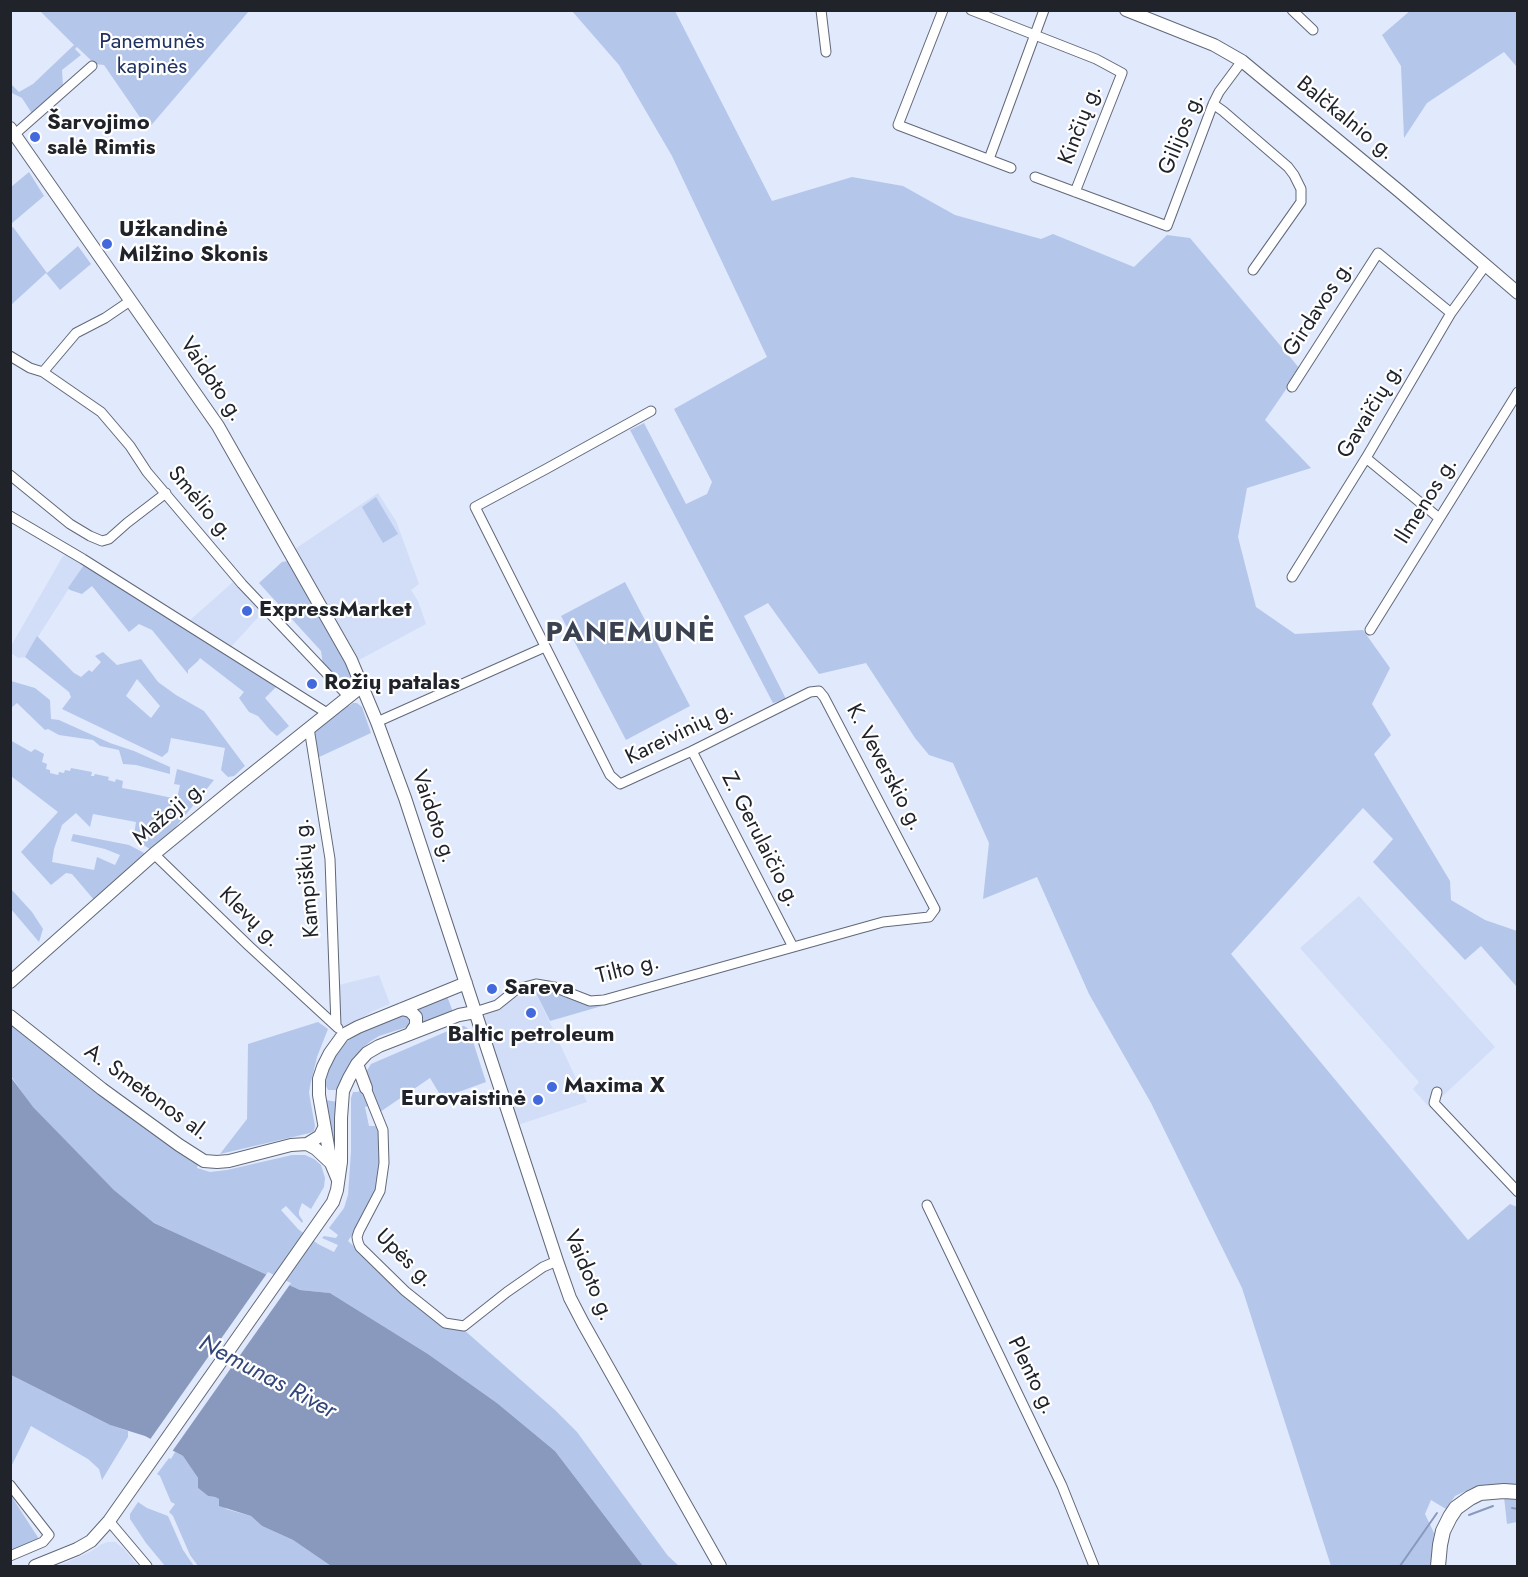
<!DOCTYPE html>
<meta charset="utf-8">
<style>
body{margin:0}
#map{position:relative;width:1528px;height:1577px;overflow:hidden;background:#e1e9fc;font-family:Jost,sans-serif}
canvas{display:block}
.frame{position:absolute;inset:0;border:12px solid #20232a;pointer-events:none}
</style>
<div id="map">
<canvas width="1528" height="1577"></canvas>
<div class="frame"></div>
</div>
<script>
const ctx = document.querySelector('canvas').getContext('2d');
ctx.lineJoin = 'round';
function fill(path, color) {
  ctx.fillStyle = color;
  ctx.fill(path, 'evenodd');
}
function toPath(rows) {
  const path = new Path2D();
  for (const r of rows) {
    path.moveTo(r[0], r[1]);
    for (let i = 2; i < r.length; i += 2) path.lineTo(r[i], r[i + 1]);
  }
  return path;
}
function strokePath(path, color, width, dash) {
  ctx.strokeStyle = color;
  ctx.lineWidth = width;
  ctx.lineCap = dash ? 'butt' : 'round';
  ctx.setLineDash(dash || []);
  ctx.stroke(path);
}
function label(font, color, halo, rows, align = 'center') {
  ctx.font = font + ' Jost,sans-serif';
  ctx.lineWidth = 4.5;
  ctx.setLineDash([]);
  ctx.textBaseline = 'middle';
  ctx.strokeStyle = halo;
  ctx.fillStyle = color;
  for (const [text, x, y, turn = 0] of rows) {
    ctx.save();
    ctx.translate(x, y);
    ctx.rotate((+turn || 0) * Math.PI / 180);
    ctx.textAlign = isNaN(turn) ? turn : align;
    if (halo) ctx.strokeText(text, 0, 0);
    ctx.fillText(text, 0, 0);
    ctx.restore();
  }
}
const built = toPath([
 [378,493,396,521,419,584,411,590,418,601,426,624,359,660,295,549],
 [66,555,84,565,25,657,18,658,11,653,11,646,63,556],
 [233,582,262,613,231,647,189,621],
 [1359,896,1495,1047,1430,1108,1413,1089,1419,1082,1300,948],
 [379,975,390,1004,373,1011,347,1027,340,1024,339,985],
 [535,991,587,1102,518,1125,483,1018,485,1015,500,1009,514,998],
 [108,1542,115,1542,124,1549,138,1566,58,1566,90,1552,102,1544]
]);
const green = toPath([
 [1411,10,1517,11,1517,67,1504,52,1427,103,1404,138,1401,66,1382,35],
 [40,11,249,11,148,129,104,65,95,64,77,47,75,49,81,55,62,70,63,87,31,117,30,114,31,112,22,98,12,93,11,94,10,83,19,92,33,84,74,45],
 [572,11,675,11,772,201,852,177,903,186,955,215,1041,239,1053,234,1134,267,1167,235,1190,238,1300,369,1265,420,1311,468,1247,488,1238,537,1256,607,1295,634,1363,630,1390,668,1372,704,1391,735,1374,754,1450,881,1451,900,1485,920,1517,931,1517,987,1481,946,1465,960,1373,862,1393,839,1363,808,1231,954,1468,1240,1510,1204,1517,1207,1517,1487,1504,1485,1472,1488,1455,1496,1446,1509,1431,1500,1425,1514,1434,1533,1431,1566,1331,1566,1242,1288,1151,1103,1089,994,1037,877,983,899,989,843,953,763,929,755,915,738,866,663,819,674,768,603,744,616,786,699,773,703,630,430,644,423,686,504,707,494,712,482,674,409,767,357,672,156,619,65],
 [29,172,44,196,11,224,11,187],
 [13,227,47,273,78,246,91,264,60,290,46,273,11,305,10,229],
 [376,497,398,534,383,543,362,507],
 [288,561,348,667,352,678,352,680,347,684,344,684,323,665,321,651,259,583,282,562],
 [84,565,276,687,265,698,289,726,277,736,270,730,258,716,249,712,239,698,244,692,200,658,198,661,188,670,188,674,152,630,139,624,129,632,92,586,82,594,70,590,68,588],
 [625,582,690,706,626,740,561,616],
 [37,636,74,673,81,677,89,670,92,672,101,662,95,656,103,652,117,665,141,659,158,682,176,695,204,711,245,766,234,776,228,777,221,770,225,748,171,738,168,752,162,757,62,709,71,697,69,692,25,657],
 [137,679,160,706,151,718,126,696],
 [11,681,35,688,50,700,51,719,59,720,110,743,134,751,170,767,170,774,136,765,123,764,119,750,100,746,93,740,59,735,48,729,45,730,17,703,11,708],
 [353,703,357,703,362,707,371,733,317,758,314,735,315,729,347,704,349,706],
 [10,740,31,752,35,749,44,754,42,762,47,764,46,769,50,770,50,773,58,775,59,772,64,773,65,770,70,771,71,768,92,772,91,776,94,776,95,774,109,777,108,780,115,782,116,779,123,781,122,788,139,791,177,799,180,785,174,784,177,769,214,780,174,829,150,849,135,840,134,835,136,822,93,814,90,827,76,813,62,825,54,849,52,862,94,870,97,857,115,865,120,855,105,849,71,841,73,834,129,845,148,855,95,901,72,874,66,873,51,885,21,852,58,812,11,776],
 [11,889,32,912,43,929,39,942,11,909],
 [548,990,585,1005,602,1006,550,1021,535,991],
 [447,996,453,1012,422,1025,415,1010],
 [401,1015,408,1016,410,1020,410,1023,407,1027,379,1036,371,1041,365,1046,348,1068,339,1089,337,1090,328,1090,325,1084,331,1062,344,1044,358,1033],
 [10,1021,198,1164,197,1168,210,1172,227,1170,292,1155,305,1155,314,1159,321,1165,325,1178,324,1187,311,1209,302,1203,299,1211,299,1215,303,1221,302,1223,286,1206,281,1210,298,1229,318,1244,334,1252,338,1245,322,1238,324,1236,336,1238,338,1235,329,1228,344,1208,348,1195,351,1151,351,1098,353,1092,358,1092,360,1090,363,1093,368,1106,365,1107,369,1126,377,1126,381,1135,382,1145,376,1191,366,1213,348,1241,401,1290,442,1323,463,1329,555,1410,577,1432,668,1556,679,1566,643,1566,555,1451,497,1403,428,1354,330,1293,300,1290,154,1223,114,1190,32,1107,11,1076],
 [318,1022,328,1029,317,1057,310,1086,309,1093,315,1126,314,1131,310,1133,220,1154,247,1119,248,1044],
 [464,1026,469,1029,486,1082,442,1098,430,1078,380,1112,366,1077,366,1072,371,1064,457,1027],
 [326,1100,337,1102,335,1157],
 [11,1375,110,1425,128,1431,128,1437,102,1480,99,1469,88,1459,31,1426,11,1467],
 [175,1452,183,1456,190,1466,198,1478,198,1488,208,1496,215,1497,219,1499,226,1509,251,1516,262,1526,293,1540,331,1566,198,1566,190,1555,173,1516,169,1512,175,1504,171,1502,160,1476,157,1474,169,1458,171,1459],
 [10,1494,39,1539,11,1551,10,1551],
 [1504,1497,1517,1498,1517,1522,1507,1524],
 [138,1502,147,1508,168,1516,183,1550,194,1566,165,1566,146,1543,130,1519,130,1514]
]);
const water = toPath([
 [10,1076,33,1107,114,1190,154,1223,300,1290,330,1293,428,1354,497,1403,555,1451,643,1566,331,1566,293,1540,262,1526,251,1516,219,1506,219,1499,215,1497,208,1496,198,1488,198,1478,183,1456,145,1436,110,1425,11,1375]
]);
const pier = toPath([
 [268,1272,291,1283,171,1453,149,1441]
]);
const stream = toPath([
 [1512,1508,1518,1509],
 [1469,1515,1493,1506],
 [1400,1566,1437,1513]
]);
const street = toPath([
 [821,10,826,52],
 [943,10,898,125,1011,168],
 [971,10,1096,59,1122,73,1075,192],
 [1292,10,1313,30],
 [1213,104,1223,111,1288,167,1294,175,1301,189,1301,202,1253,270],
 [15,134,92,66],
 [989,159,1044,10],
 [1035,177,1167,226,1213,104,1219,92,1242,61],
 [10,356,30,368,43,372,101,412,130,446,147,472,242,584,348,696],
 [43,372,76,333,105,318,130,301],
 [1292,387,1378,253,1451,313],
 [1366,458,1439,518],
 [10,475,70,524,90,536,102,541,109,539,127,523,166,493],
 [10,516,83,559,327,713],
 [1292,577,1366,458,1451,313,1485,266],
 [1370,630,1518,392],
 [377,722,545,647],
 [309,728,330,859,336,1026],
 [692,751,793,947],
 [154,854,249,946,338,1028],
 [475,1012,497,1005,517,989,536,984,554,987,590,1001,604,1000,883,922,929,917,935,909,824,697,819,691,810,692,692,751,620,784,610,775,475,507,546,469,651,411],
 [366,1088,383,1130,384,1163,380,1191,359,1231,357,1237,358,1242,360,1247,405,1291,445,1323,464,1326,507,1292,543,1267,557,1261],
 [1437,1092,1434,1103,1518,1192],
 [927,1205,1062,1486,1094,1566],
 [10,1485,49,1535,43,1542,10,1556],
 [109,1521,147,1566]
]);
const secondary = toPath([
 [1126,10,1214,45,1242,61,1399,191,1518,293],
 [10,128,218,426,351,660,377,722,405,798,557,1261,570,1298,583,1323,720,1566],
 [10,982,154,854,232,790,362,686],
 [402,1009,410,1011,416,1017,416,1025,410,1034],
 [10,1016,102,1089,179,1145,204,1161,217,1162,229,1161,291,1145,307,1144,320,1136,324,1128],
 [357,1064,366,1088],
 [307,1144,316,1149,331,1163],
 [338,1180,331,1163,319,1095,319,1079,323,1067,330,1053,343,1035,358,1027,466,983],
 [35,1566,77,1549,91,1541,109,1521,333,1202,337,1190,341,1162,341,1118,343,1091,349,1078,357,1064,367,1053,379,1046,459,1015,475,1012]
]);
const primary = toPath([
 [1438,1566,1440,1545,1443,1531,1450,1517,1456,1508,1470,1498,1480,1493,1504,1491,1518,1492]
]);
const markers = [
 [35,137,6,"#436adc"],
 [107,244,6,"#436adc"],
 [247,611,6,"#436adc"],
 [312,684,6,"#436adc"],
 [492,989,6,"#436adc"],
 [531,1013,6,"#436adc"],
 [552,1087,6,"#436adc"],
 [538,1100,6,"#436adc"]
];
const parkNames = [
 ["Panemunės",152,43],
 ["kapinės",152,68]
];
const streetNames = [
 ["Balčkalnio g.",1345,119,39],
 ["Kinčių g.",1081,125,-69],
 ["Gilijos g.",1182,134,-68],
 ["Girdavos g.",1319,309,-57],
 ["Vaidoto g.",211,380,56],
 ["Gavaičių g.",1371,411,-59],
 ["Ilmenos g.",1427,501,-58],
 ["Smėlio g.",200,504,50],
 ["Kareivinių g.",680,734,-26],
 ["K. Veverskio g.",884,768,62],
 ["Mažoji g.",170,814,-40],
 ["Vaidoto g.",433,817,71],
 ["Z. Gerulaičio g.",760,840,63],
 ["Kampiškių g.",308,878,-95],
 ["Klevų g.",249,918,44],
 ["Tilto g.",628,970,-14],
 ["A. Smetonos al.",146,1093,36],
 ["Upės g.",404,1259,45],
 ["Vaidoto g.",588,1276,67],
 ["Plento g.",1031,1376,64]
];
const poiNames = [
 ["Šarvojimo",47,124],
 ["salė Rimtis",47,149],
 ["Užkandinė",119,231],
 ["Milžino Skonis",119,256],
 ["ExpressMarket",259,611],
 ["Rožių patalas",324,684],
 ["Sareva",504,989],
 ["Baltic petroleum",531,1036,"center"],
 ["Maxima X",564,1087],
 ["Eurovaistinė",526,1100,"right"]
];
const waterNames = [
 ["Nemunas River",267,1378,28]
];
const districtNames = [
 ["PANEMUNĖ",631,634]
];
fill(built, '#d2ddf7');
fill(green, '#b5c6eb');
fill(water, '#8999be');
fill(pier, '#e1e9fc');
strokePath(stream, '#8999be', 2);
strokePath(street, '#616878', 11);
strokePath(secondary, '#616878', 14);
strokePath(primary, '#616878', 16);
strokePath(street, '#fff', 9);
strokePath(secondary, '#fff', 12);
strokePath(primary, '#fff', 14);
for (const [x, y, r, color] of markers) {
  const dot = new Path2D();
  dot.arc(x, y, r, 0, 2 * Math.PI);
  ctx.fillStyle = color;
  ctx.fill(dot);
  strokePath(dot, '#fff', 2);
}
label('22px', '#203262', '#fff', parkNames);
label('22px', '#20232a', '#fff', streetNames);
label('bold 22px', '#20232a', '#fff', poiNames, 'left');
label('italic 24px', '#324678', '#fff', waterNames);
ctx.letterSpacing = '1.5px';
label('bold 28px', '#3a4150', '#fff', districtNames);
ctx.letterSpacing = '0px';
</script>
